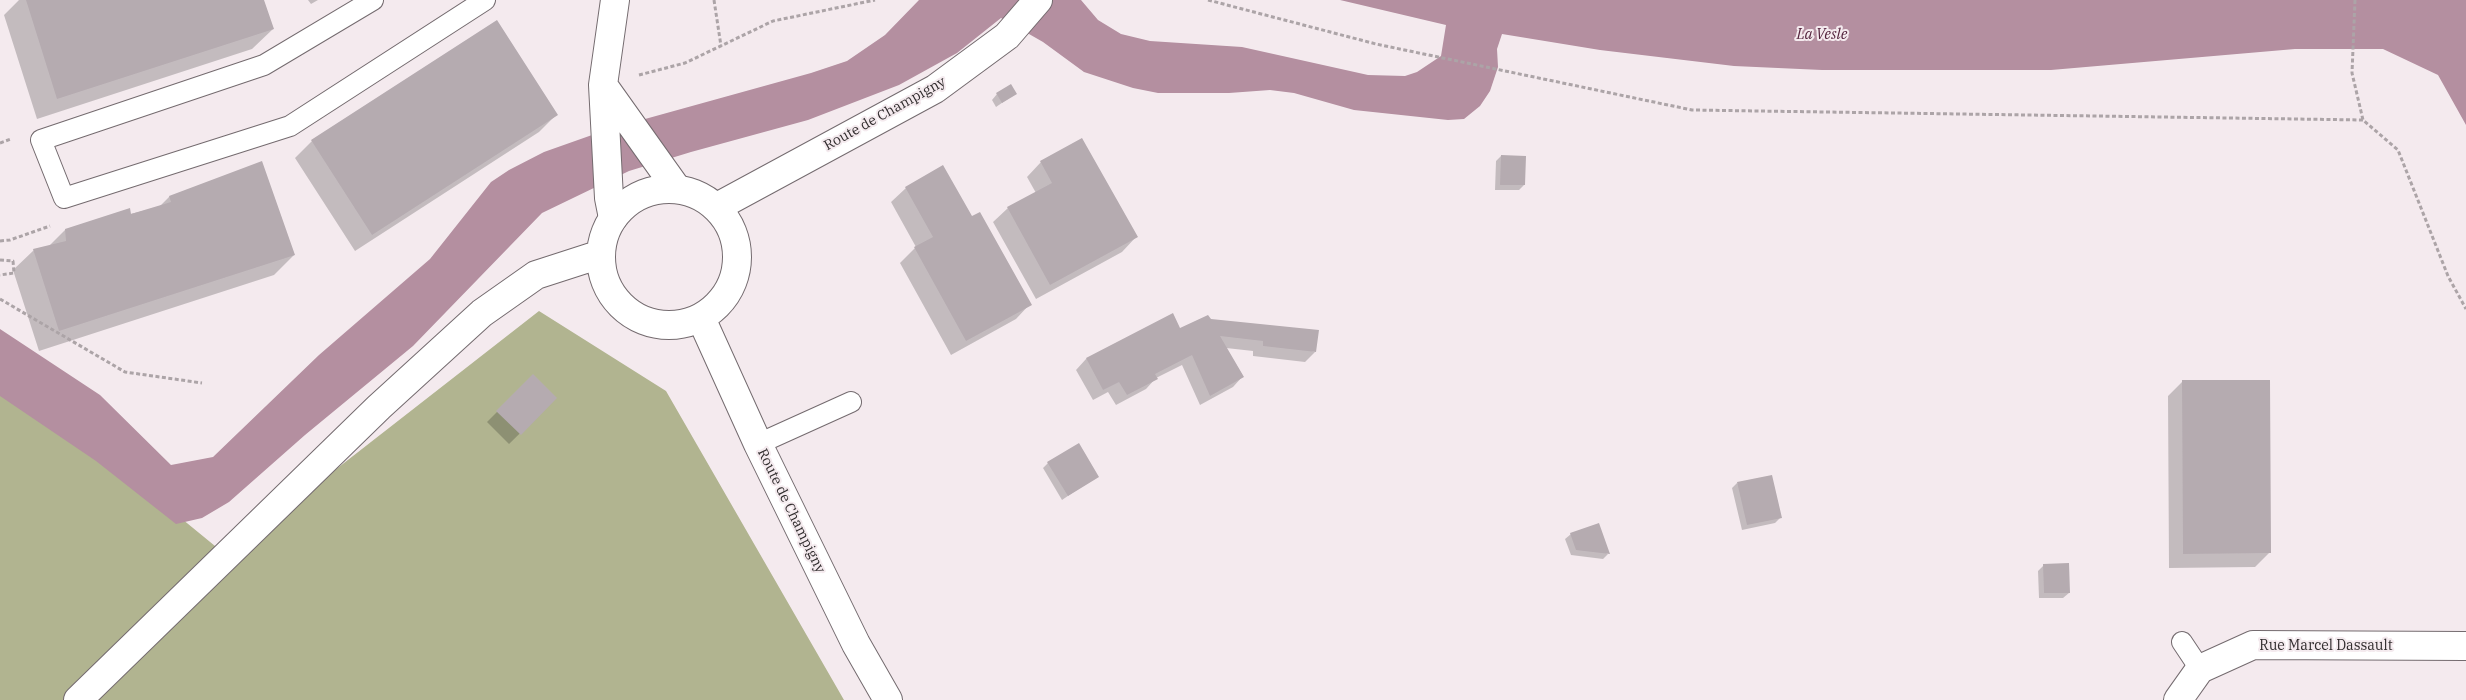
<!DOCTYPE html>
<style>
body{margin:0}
canvas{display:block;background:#f4eaee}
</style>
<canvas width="2466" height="700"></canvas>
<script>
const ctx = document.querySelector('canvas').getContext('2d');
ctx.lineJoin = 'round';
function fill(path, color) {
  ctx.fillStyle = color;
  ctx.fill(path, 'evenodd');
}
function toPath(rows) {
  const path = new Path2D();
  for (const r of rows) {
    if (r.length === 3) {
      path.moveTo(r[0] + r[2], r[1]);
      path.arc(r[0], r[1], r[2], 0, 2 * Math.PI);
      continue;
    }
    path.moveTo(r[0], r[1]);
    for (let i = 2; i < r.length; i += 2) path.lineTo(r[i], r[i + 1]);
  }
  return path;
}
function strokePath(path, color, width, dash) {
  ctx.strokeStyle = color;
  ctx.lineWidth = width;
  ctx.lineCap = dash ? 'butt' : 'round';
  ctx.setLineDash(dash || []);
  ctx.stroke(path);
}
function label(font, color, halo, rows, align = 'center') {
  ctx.font = font + ' "IBM Plex Serif",serif';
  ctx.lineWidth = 4;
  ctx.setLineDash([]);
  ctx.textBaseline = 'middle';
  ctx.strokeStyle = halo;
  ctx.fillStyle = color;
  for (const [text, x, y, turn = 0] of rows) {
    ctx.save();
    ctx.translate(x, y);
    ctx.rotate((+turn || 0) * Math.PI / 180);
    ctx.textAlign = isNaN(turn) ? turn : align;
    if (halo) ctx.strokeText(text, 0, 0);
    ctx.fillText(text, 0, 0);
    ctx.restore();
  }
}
const forest = toPath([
 [539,311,666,391,844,700,0,700,0,375,11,379,226,555]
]);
const water = toPath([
 [919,0,1081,0,1098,20,1121,34,1150,41,1242,47,1368,75,1405,76,1417,72,1441,56,1446,25,1340,0,2466,0,2466,125,2438,75,2383,49,2295,49,2051,70,1822,70,1734,66,1600,50,1502,34,1497,49,1498,67,1490,91,1480,106,1464,119,1448,120,1354,110,1294,93,1270,90,1229,93,1158,93,1133,88,1084,72,1043,42,1001,18,957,53,899,85,808,120,691,152,629,171,542,213,413,346,305,435,229,502,202,518,176,524,96,461,0,396,0,329,100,395,171,465,213,457,319,355,430,259,491,182,509,170,544,152,609,129,811,73,847,61,885,35]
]);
const shadow = toPath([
 [19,0,262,0,273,29,252,49,37,119,4,15],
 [308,0,318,0,311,4],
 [997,94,1015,94,996,107,992,100],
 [556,115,539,132,355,251,295,158,312,141],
 [1501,156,1524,185,1519,190,1495,190,1496,161],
 [1041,162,1136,237,1122,252,1036,299,993,222,1008,208,1036,193,1027,177],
 [261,163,294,255,274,275,39,351,13,270,34,250,49,246,65,230,159,207,169,197],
 [906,188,971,218,1030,304,1016,319,951,355,900,263,916,247,891,202],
 [1172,315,1179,330,1210,320,1315,352,1305,362,1253,356,1253,351,1226,348,1243,376,1233,387,1200,405,1182,365,1156,378,1146,389,1116,405,1108,392,1093,400,1076,370,1086,359],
 [533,376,556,398,509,444,487,422],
 [2182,382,2270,552,2255,567,2169,568,2168,396],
 [1048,463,1097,476,1062,500,1043,468],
 [1737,483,1780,518,1775,523,1742,530,1732,488],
 [1571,534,1608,554,1603,559,1571,555,1565,539],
 [2044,565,2069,593,2063,598,2039,598,2038,571]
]);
const building = toPath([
 [26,0,264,0,274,29,57,99],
 [497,20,558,115,372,235,311,140],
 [1011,84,1017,94,1002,103,996,93],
 [1082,138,1138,237,1050,285,1007,207,1052,183,1040,161],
 [1501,155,1526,156,1525,185,1500,185],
 [262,161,295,255,59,331,33,249,66,241,65,229,130,208,131,214,171,202,169,196],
 [943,165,972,216,980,212,1032,305,966,341,914,247,933,237,905,187],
 [1173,313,1180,328,1208,315,1211,319,1319,330,1316,352,1263,346,1263,341,1220,336,1244,377,1210,396,1192,355,1155,374,1158,379,1127,395,1119,382,1103,390,1086,358],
 [533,374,557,398,521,435,496,411],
 [2182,380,2270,380,2271,553,2183,554],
 [1079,443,1099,477,1068,496,1047,462],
 [1772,475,1782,518,1747,525,1737,482],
 [1599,523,1610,554,1576,550,1570,533],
 [2069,563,2070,593,2044,593,2043,564]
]);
const path = toPath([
 [714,0,721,46],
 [1208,0,1376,44,1692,110,2363,120],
 [2355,0,2352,73,2363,120,2398,150,2448,276,2466,309],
 [639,75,685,63,773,21,875,0],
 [0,143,11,139],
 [0,241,10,240,50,226],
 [0,260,13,261,14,273,0,275],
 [0,299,125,372,202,383]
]);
const service = toPath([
 [373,0,264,65,41,140,64,198,290,126,485,0],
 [758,444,851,402],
 [2182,642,2200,669]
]);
const minor = toPath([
 [603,85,677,189],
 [717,207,935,89,1007,36,1038,0],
 [613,218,609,198,603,85,615,0],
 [2178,700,2200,669,2253,645,2466,646]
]);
const tertiary = toPath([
 [669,257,68],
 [701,318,758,444,856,644,888,700],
 [78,700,379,407,482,313,536,275,601,254]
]);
const streetNames = [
 ["Route de Champigny",885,114,-29],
 ["Route de Champigny",791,511,64],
 ["Rue Marcel Dassault",2326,646]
];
const waterNames = [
 ["La Vesle",1822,35]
];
fill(forest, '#b1b490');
fill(water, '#b48fa0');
fill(shadow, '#0003');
fill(building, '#b5abb0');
strokePath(service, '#746b6f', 22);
strokePath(minor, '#746b6f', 30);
strokePath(tertiary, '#746b6f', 30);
strokePath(path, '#aca4a7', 3, [4, 2.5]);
strokePath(service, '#fff', 20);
strokePath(minor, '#fff', 28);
strokePath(tertiary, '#fff', 28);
label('14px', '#302c2d', '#f4eaee', streetNames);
label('italic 15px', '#54233d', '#f4eaee', waterNames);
</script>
